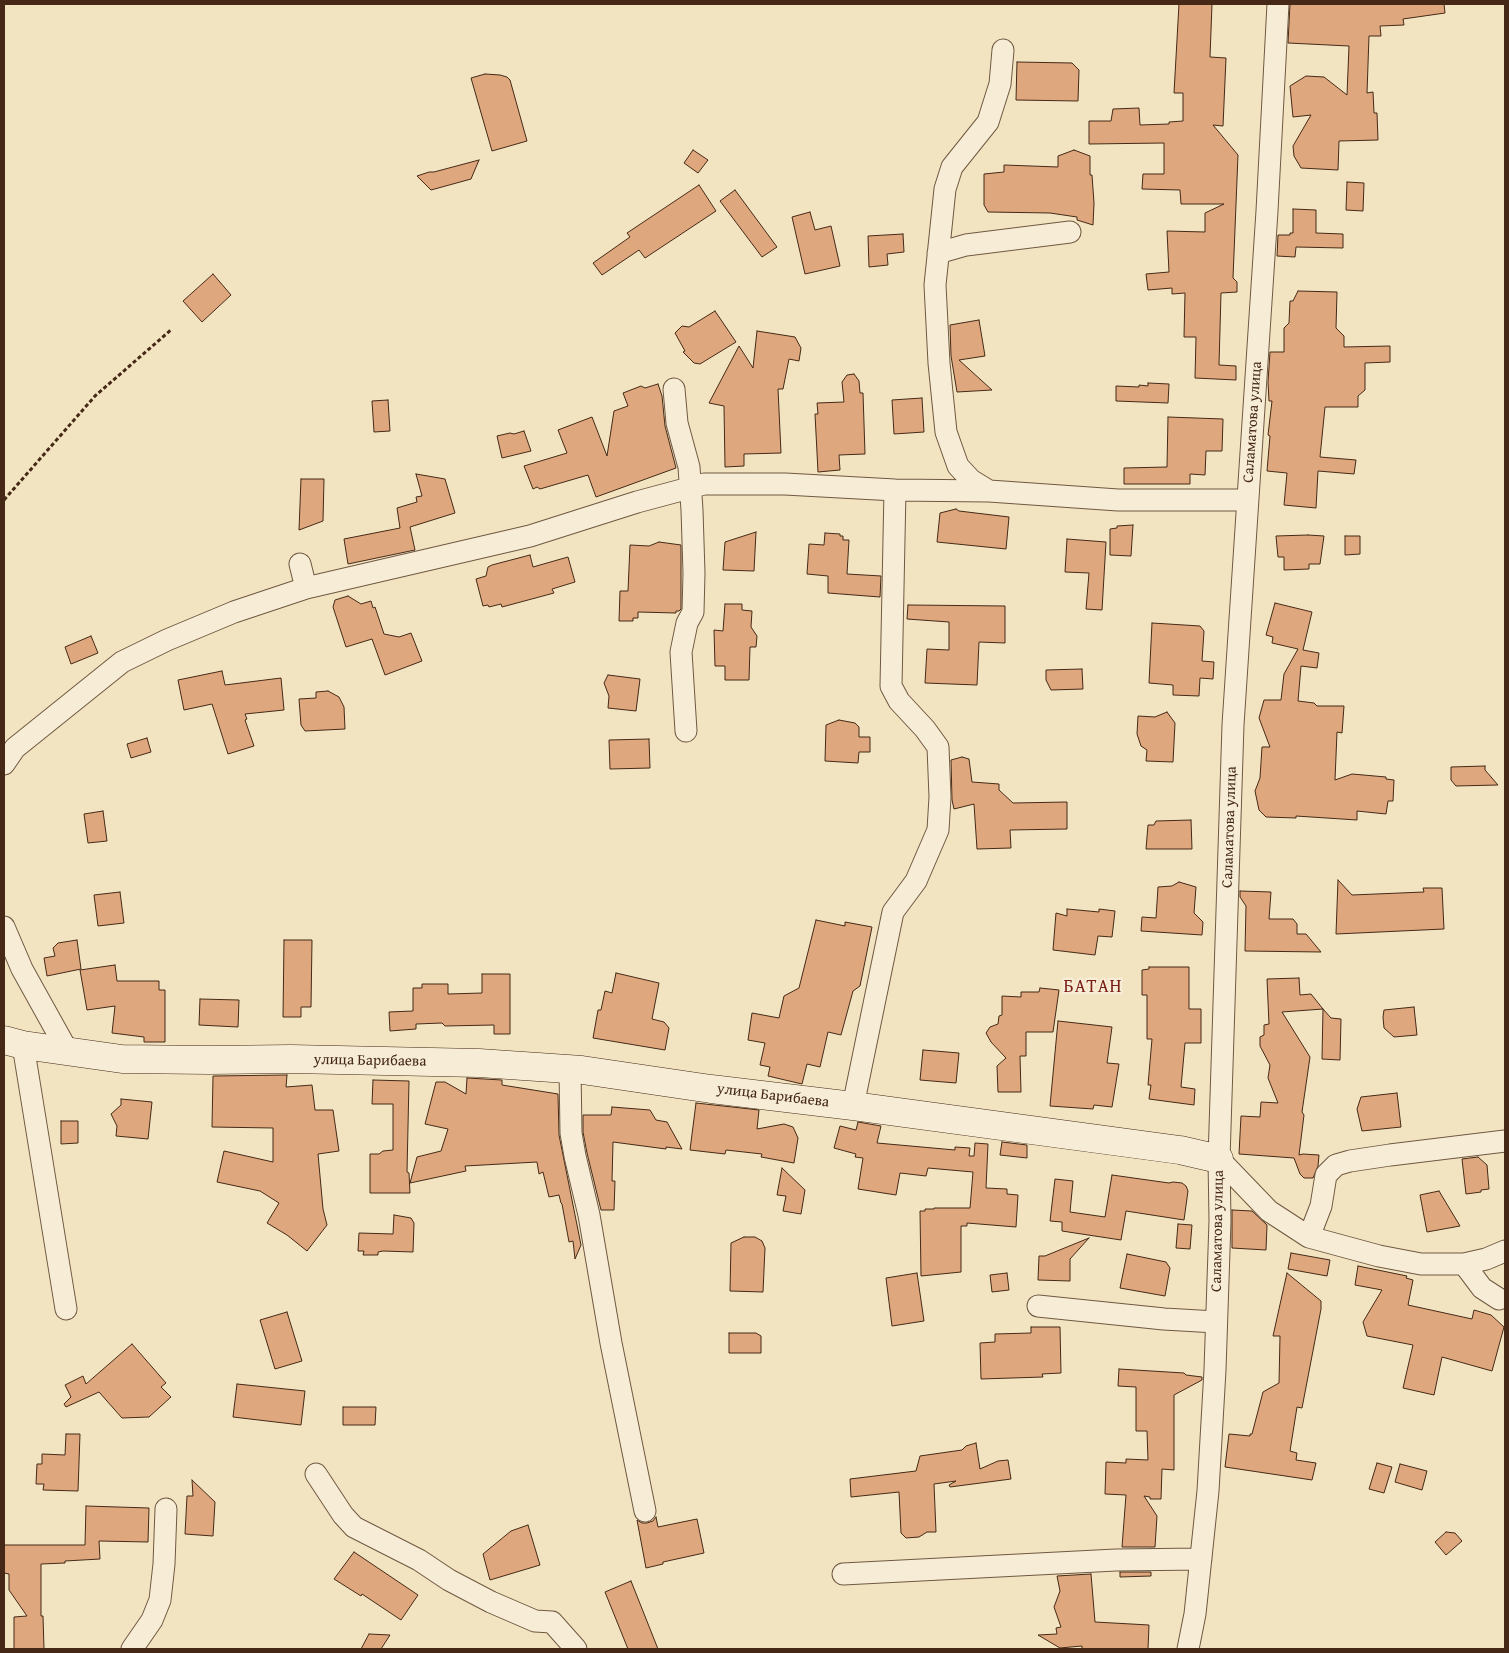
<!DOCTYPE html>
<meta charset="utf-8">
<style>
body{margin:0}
#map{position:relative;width:1509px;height:1653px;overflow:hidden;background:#f2e4c1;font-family:"Gentium Book Plus",serif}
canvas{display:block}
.frame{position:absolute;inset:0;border:5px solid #452916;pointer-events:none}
</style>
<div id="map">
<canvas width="1509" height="1653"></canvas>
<div class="frame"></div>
</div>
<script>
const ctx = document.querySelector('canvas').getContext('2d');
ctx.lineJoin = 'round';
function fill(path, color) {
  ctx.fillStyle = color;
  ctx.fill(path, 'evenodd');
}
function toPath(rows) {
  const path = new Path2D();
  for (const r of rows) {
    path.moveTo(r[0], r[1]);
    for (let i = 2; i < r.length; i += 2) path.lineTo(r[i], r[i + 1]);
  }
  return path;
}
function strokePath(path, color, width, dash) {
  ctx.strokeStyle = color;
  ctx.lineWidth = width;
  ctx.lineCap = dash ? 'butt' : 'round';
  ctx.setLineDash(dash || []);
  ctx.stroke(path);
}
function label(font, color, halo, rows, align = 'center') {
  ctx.font = font + ' "Gentium Book Plus",serif';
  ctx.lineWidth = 4.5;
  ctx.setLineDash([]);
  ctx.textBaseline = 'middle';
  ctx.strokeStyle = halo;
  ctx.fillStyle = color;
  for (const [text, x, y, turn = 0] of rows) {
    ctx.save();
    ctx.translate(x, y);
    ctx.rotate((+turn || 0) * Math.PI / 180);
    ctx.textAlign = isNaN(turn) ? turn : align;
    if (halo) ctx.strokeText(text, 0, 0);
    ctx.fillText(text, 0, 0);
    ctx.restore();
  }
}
const building = toPath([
 [1179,4,1212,4,1210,57,1226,58,1223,126,1213,125,1238,155,1233,278,1237,282,1237,292,1221,293,1219,365,1236,366,1236,380,1195,378,1196,337,1184,337,1185,293,1172,294,1172,288,1148,290,1146,274,1169,272,1167,231,1205,232,1205,213,1224,204,1181,204,1180,190,1142,189,1143,174,1164,174,1164,143,1089,144,1089,121,1111,121,1113,109,1139,108,1140,125,1169,124,1169,122,1183,121,1183,93,1174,93,1179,4],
 [1290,4,1444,4,1445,13,1403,19,1404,25,1380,26,1381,36,1369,36,1367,93,1373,92,1374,113,1377,113,1378,140,1339,141,1338,170,1301,168,1294,156,1293,146,1311,115,1293,117,1290,86,1306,76,1324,77,1347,95,1349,46,1288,43,1290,4],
 [1017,62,1072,63,1079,70,1078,101,1016,100,1017,62],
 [485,74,500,75,507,77,510,80,527,141,492,151,471,78,485,74],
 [693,150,708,160,698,173,684,163,693,150],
 [1074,150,1090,156,1090,175,1092,175,1094,203,1093,225,1077,220,1077,217,1050,213,988,212,984,205,984,174,1004,172,1004,165,1058,167,1058,156,1074,150],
 [479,160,471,179,431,190,417,176,429,172,434,172,479,160],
 [1347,182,1364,183,1363,211,1346,210,1347,182],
 [699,185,716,211,645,258,639,250,602,275,593,263,630,237,627,233,699,185],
 [735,190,777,247,762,257,720,201,735,190],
 [1293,209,1316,210,1316,233,1343,234,1343,248,1296,247,1295,257,1277,256,1278,235,1290,235,1290,233,1293,233,1293,209],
 [810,212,815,230,831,226,840,266,805,274,792,217,810,212],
 [903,234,904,252,887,254,888,265,869,267,868,236,903,234],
 [213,274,231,295,202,322,183,301,213,274],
 [1298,291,1337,292,1336,328,1344,336,1344,347,1390,346,1390,362,1365,363,1365,390,1358,396,1358,407,1325,407,1320,457,1356,460,1354,474,1318,471,1316,508,1284,505,1287,473,1267,471,1270,436,1268,435,1272,401,1269,401,1268,382,1270,352,1284,352,1284,328,1289,323,1290,301,1293,301,1298,291],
 [715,311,736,342,700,364,694,363,683,352,685,351,675,333,682,326,689,327,715,311],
 [979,320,985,356,959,360,992,390,957,392,951,356,950,325,979,320],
 [757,331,795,337,801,348,799,361,789,359,783,389,778,389,781,453,744,454,744,466,725,467,724,406,709,403,739,346,753,368,757,331],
 [854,374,859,381,860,393,863,393,865,454,839,455,840,470,818,472,815,414,818,414,817,403,844,402,842,382,847,375,854,374],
 [1148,383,1169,384,1168,403,1116,401,1116,386,1139,387,1139,385,1148,386,1148,383],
 [658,384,662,396,665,426,676,468,596,497,588,475,540,489,537,487,533,489,524,466,567,453,558,430,592,417,607,456,614,411,628,406,623,393,641,386,645,388,658,384],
 [922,398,924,432,894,434,892,400,922,398],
 [388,400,390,431,374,432,372,401,388,400],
 [1168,417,1223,419,1222,451,1206,451,1205,475,1190,474,1190,484,1124,484,1124,468,1167,467,1168,417],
 [524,431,531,451,502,458,497,436,510,433,514,434,524,431],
 [416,474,445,479,455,513,410,527,415,550,348,564,344,539,400,528,397,508,417,502,416,497,422,496,416,474],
 [301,479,324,479,323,521,299,530,301,479],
 [956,509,959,511,1009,517,1006,549,937,542,940,513,956,509],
 [1133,525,1131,556,1110,555,1110,529,1117,528,1117,526,1133,525],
 [756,532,754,571,723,570,725,542,756,532],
 [825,533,840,534,840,536,843,536,843,540,849,540,847,574,881,576,880,597,828,593,828,576,807,574,809,544,824,545,825,533],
 [1308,535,1324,536,1320,564,1309,564,1309,569,1284,570,1284,557,1278,557,1276,536,1308,535],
 [1345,536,1360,536,1360,554,1345,555,1345,536],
 [1067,539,1106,542,1102,610,1086,609,1089,573,1065,572,1067,539],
 [659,542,681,545,681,609,679,611,676,611,676,613,638,612,638,618,633,618,633,621,619,621,620,591,628,591,630,545,649,546,659,542],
 [530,555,533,567,568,557,575,582,552,589,554,593,502,607,501,604,489,607,488,605,483,606,476,579,486,576,488,567,492,565,530,555],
 [348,596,361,604,371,601,373,608,375,607,384,634,399,637,411,633,422,661,385,675,372,639,346,647,333,607,335,600,348,596],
 [1275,603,1312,612,1303,650,1319,653,1317,668,1301,666,1298,701,1314,703,1317,706,1344,706,1342,733,1337,732,1335,780,1352,774,1386,777,1386,779,1394,780,1393,801,1388,801,1386,814,1357,811,1357,820,1296,816,1296,818,1266,817,1259,810,1255,791,1260,778,1262,747,1270,747,1259,718,1264,700,1281,700,1284,674,1298,649,1272,643,1273,637,1266,635,1275,603],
 [725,604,742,604,742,610,752,611,751,627,757,636,756,647,750,647,749,680,725,680,725,666,715,666,714,630,723,631,725,604],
 [908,605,1005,606,1005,643,979,642,977,685,925,683,927,649,949,650,949,622,907,619,908,605],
 [1152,623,1200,626,1204,631,1202,661,1214,662,1213,679,1200,678,1199,696,1173,695,1173,685,1149,683,1152,623],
 [91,636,98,653,71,664,65,647,91,636],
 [1082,669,1083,689,1051,690,1046,680,1046,670,1082,669],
 [222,671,225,685,281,678,284,710,245,714,247,719,245,720,254,746,228,754,212,704,184,710,178,680,222,671],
 [608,675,640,679,636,711,608,708,609,696,604,683,608,675],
 [328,691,339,697,344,707,345,729,305,731,301,725,299,699,316,698,316,692,328,691],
 [1167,712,1175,723,1173,762,1146,761,1147,750,1141,746,1137,734,1138,716,1155,717,1167,712],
 [839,720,855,723,859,727,859,737,870,737,870,752,859,752,858,763,825,761,826,725,839,720],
 [147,738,151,752,131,758,127,744,147,738],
 [649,739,650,768,610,769,609,740,649,739],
 [962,757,969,759,972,782,999,784,999,790,1013,803,1067,802,1067,829,1010,830,1011,848,977,849,974,804,954,809,952,800,951,760,962,757],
 [1485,766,1485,770,1498,785,1456,786,1451,780,1451,767,1485,766],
 [103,811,107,841,88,843,84,814,103,811],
 [1191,820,1192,849,1146,849,1148,825,1154,825,1156,821,1191,820],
 [1338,880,1352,895,1424,892,1423,888,1442,888,1444,929,1336,934,1338,880],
 [1179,882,1196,887,1194,913,1203,922,1202,935,1141,931,1142,917,1156,918,1158,887,1172,886,1179,882],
 [1240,891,1271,892,1269,919,1293,919,1297,924,1297,934,1306,934,1321,952,1245,951,1246,906,1240,897,1240,891],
 [120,892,124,923,98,926,94,895,120,892],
 [1067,909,1099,912,1099,909,1115,911,1112,937,1098,936,1095,955,1053,950,1056,913,1067,916,1067,909],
 [816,920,845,926,845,922,872,927,860,986,853,991,841,1035,828,1032,820,1067,807,1064,802,1084,768,1076,770,1067,760,1065,765,1043,748,1040,752,1013,779,1018,784,996,799,988,816,920],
 [77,940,81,969,47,976,44,958,55,956,53,948,58,943,77,940],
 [284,940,312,940,311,1007,301,1007,301,1017,283,1017,284,940],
 [115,965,117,981,159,981,159,990,165,990,165,1042,144,1042,144,1037,112,1033,115,1006,87,1010,80,970,115,965],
 [1149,967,1189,967,1189,1009,1201,1009,1201,1043,1185,1043,1181,1087,1195,1089,1194,1105,1149,1099,1151,1085,1148,1085,1152,1039,1147,1039,1147,995,1142,995,1142,970,1149,969,1149,967],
 [616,973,659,983,652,1019,664,1022,669,1028,665,1050,593,1038,598,1010,601,1010,605,991,612,993,616,973],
 [482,974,510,974,510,1034,494,1034,494,1025,445,1026,442,1023,416,1024,416,1029,390,1031,389,1012,413,1011,413,988,422,988,422,984,448,984,448,994,482,993,482,974],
 [1299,978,1300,995,1311,994,1323,1009,1282,1012,1310,1057,1302,1112,1304,1115,1299,1155,1303,1154,1319,1155,1318,1166,1313,1178,1304,1178,1300,1174,1294,1158,1239,1154,1241,1116,1260,1117,1261,1102,1278,1103,1268,1078,1270,1065,1260,1046,1260,1037,1264,1035,1264,1025,1269,1024,1267,979,1299,978],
 [1040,988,1059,990,1053,1032,1026,1032,1026,1056,1020,1056,1021,1092,998,1092,997,1066,1006,1058,991,1042,986,1033,990,1027,998,1024,999,1016,1002,1015,1002,996,1021,997,1021,992,1039,992,1040,988],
 [200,999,239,1000,238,1027,199,1025,200,999],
 [1414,1007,1417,1035,1394,1037,1384,1028,1383,1017,1384,1010,1414,1007],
 [1323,1009,1331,1018,1341,1019,1340,1060,1322,1059,1323,1009],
 [1058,1021,1112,1027,1107,1063,1119,1064,1112,1107,1094,1105,1093,1109,1050,1106,1058,1021],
 [923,1050,959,1053,956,1083,920,1080,923,1050],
 [287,1075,286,1087,312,1085,315,1110,333,1110,339,1151,318,1154,323,1209,327,1225,307,1251,287,1235,267,1223,279,1203,260,1191,217,1182,224,1151,273,1162,273,1128,212,1127,213,1076,287,1075],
 [467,1078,502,1080,502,1085,558,1094,559,1135,581,1245,575,1259,573,1241,569,1242,562,1204,561,1203,559,1195,549,1197,543,1172,539,1174,537,1162,465,1166,466,1171,410,1183,417,1157,441,1151,448,1129,425,1124,436,1082,445,1082,466,1094,467,1078],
 [373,1080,409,1081,407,1172,409,1173,410,1193,370,1193,370,1154,379,1154,383,1151,393,1150,393,1104,372,1104,373,1080],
 [1397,1093,1401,1127,1362,1131,1357,1109,1361,1097,1397,1093],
 [121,1099,152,1102,148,1139,116,1136,117,1126,111,1114,121,1105,121,1099],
 [696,1103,759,1110,757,1129,784,1124,793,1127,798,1138,794,1163,761,1157,762,1154,726,1150,725,1154,690,1150,696,1103],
 [612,1107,650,1110,656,1120,667,1122,682,1149,666,1147,666,1149,613,1142,612,1181,615,1181,614,1210,601,1210,587,1153,583,1132,583,1115,611,1115,612,1107],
 [61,1121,78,1121,78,1143,61,1144,61,1121],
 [858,1122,881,1126,877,1143,955,1150,955,1147,970,1148,969,1156,974,1156,975,1143,988,1144,986,1188,1007,1189,1007,1194,1018,1195,1016,1227,967,1223,967,1226,961,1226,961,1272,921,1276,920,1211,925,1211,925,1209,934,1209,934,1208,970,1208,973,1172,928,1168,926,1176,900,1173,896,1195,858,1189,863,1158,855,1157,856,1154,834,1148,840,1126,856,1130,858,1122],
 [1002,1142,1027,1145,1027,1158,1000,1155,1002,1142],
 [1478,1157,1487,1165,1489,1189,1481,1190,1481,1192,1466,1194,1462,1159,1478,1157],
 [782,1168,805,1190,801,1214,783,1211,786,1196,777,1195,782,1168],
 [1112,1175,1169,1183,1173,1182,1182,1183,1186,1186,1188,1191,1184,1220,1126,1211,1121,1240,1062,1231,1062,1222,1050,1221,1055,1179,1073,1181,1070,1212,1105,1217,1112,1175],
 [1439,1191,1460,1226,1427,1232,1420,1195,1439,1191],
 [1232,1210,1252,1211,1267,1225,1266,1250,1232,1248,1232,1210],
 [394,1215,411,1218,414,1223,413,1252,383,1251,378,1252,378,1255,363,1255,364,1251,358,1251,359,1233,393,1234,394,1215],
 [1178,1224,1192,1225,1190,1249,1176,1248,1178,1224],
 [744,1237,755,1237,762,1241,765,1248,763,1292,730,1291,731,1243,744,1237],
 [1089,1238,1070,1259,1070,1281,1038,1280,1039,1256,1045,1256,1089,1238],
 [1291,1253,1330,1260,1327,1276,1288,1269,1291,1253],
 [1127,1254,1166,1262,1170,1268,1165,1296,1120,1288,1127,1254],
 [1358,1266,1407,1276,1406,1278,1413,1280,1408,1305,1472,1319,1474,1310,1491,1315,1504,1327,1492,1371,1442,1357,1434,1395,1403,1388,1413,1345,1367,1336,1363,1322,1382,1290,1355,1285,1358,1266],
 [917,1273,924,1321,892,1326,886,1278,917,1273],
 [1007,1273,1009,1290,992,1292,990,1275,1007,1273],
 [1287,1273,1321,1301,1321,1309,1302,1408,1297,1407,1290,1451,1297,1453,1296,1460,1316,1463,1312,1480,1225,1467,1229,1434,1250,1436,1250,1434,1252,1434,1263,1392,1279,1383,1280,1336,1273,1336,1287,1273],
 [287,1312,302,1361,275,1369,260,1320,287,1312],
 [1031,1327,1060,1327,1061,1373,1042,1374,1043,1377,981,1379,980,1343,995,1342,995,1334,1031,1333,1031,1327],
 [729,1333,756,1333,761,1336,761,1353,729,1353,729,1333],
 [132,1344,166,1383,161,1387,171,1397,149,1417,122,1418,99,1392,66,1407,64,1404,71,1397,65,1385,83,1376,86,1384,132,1344],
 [1119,1369,1184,1373,1186,1375,1202,1377,1202,1380,1174,1395,1174,1470,1162,1469,1161,1499,1150,1499,1150,1497,1144,1496,1157,1516,1155,1547,1122,1547,1126,1495,1105,1494,1106,1462,1126,1463,1126,1459,1148,1460,1147,1431,1136,1431,1136,1387,1118,1386,1119,1369],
 [237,1384,305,1391,301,1425,233,1417,237,1384],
 [343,1407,376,1407,375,1425,343,1425,343,1407],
 [66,1434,80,1434,78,1491,43,1490,44,1484,36,1484,37,1464,42,1464,42,1454,65,1455,66,1434],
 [976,1443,980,1469,998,1461,1008,1460,1011,1479,950,1487,949,1485,956,1481,934,1484,936,1532,927,1532,919,1537,906,1538,901,1533,899,1492,851,1497,850,1479,916,1471,920,1456,962,1450,966,1446,976,1443],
 [1377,1463,1392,1467,1384,1493,1369,1489,1377,1463],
 [1400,1464,1427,1471,1422,1490,1395,1482,1400,1464],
 [192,1480,215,1502,213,1536,185,1534,187,1496,193,1496,192,1480],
 [86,1506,149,1508,148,1542,99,1541,100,1559,65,1561,65,1563,41,1564,41,1616,43,1616,44,1649,14,1649,14,1617,27,1616,9,1590,9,1574,4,1573,4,1545,85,1545,86,1506],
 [656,1517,658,1527,697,1519,704,1553,663,1562,663,1564,646,1568,637,1520,642,1523,647,1523,653,1521,656,1517],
 [528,1525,540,1565,490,1580,483,1554,511,1531,528,1525],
 [1446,1532,1455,1533,1462,1541,1446,1555,1435,1542,1446,1532],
 [354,1552,418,1595,401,1620,362,1594,361,1596,334,1579,354,1552],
 [1120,1572,1151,1572,1151,1576,1120,1577,1120,1572],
 [1091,1574,1095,1622,1149,1625,1148,1649,1082,1649,1082,1646,1060,1648,1038,1635,1057,1634,1056,1628,1061,1627,1054,1607,1060,1591,1057,1576,1091,1574],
 [631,1581,658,1649,628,1649,605,1592,631,1581],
 [369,1634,390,1635,381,1649,361,1649,369,1634]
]);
const path = toPath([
 [4,500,95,396,172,329]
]);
const street = toPath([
 [938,253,966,245,1070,232],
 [674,389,677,423,689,467,692,510,694,573,693,612,687,623,681,652,686,731],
 [989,491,971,480,958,466,946,432,939,363,935,285,945,189,952,167,988,122,1000,84,1003,50],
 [300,564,306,588],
 [4,764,15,748,122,662,167,640,234,612,306,588,530,536,637,502,704,484,785,484,895,490,989,491,1118,500,1247,500],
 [4,927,22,969,67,1050],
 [23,1045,66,1309],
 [570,1069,571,1133,575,1156,589,1215,611,1343,645,1511],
 [853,1106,893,912,916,881,938,830,940,797,938,747,925,729,899,701,891,686,895,490],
 [1219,1159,1269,1211,1309,1237,1379,1256,1421,1264,1464,1264,1486,1259,1505,1251],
 [1309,1237,1321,1206,1326,1175,1336,1165,1350,1161,1390,1155,1505,1141],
 [1464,1264,1482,1288,1499,1299],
 [1038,1306,1164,1319,1216,1322],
 [316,1474,343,1515,354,1527,419,1560,449,1580,491,1602,535,1621,552,1622,576,1649],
 [843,1574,1116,1560,1201,1559],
 [132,1649,152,1620,160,1600,164,1564,166,1509],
 [1188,1649,1195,1614,1208,1491,1215,1370,1220,1221,1219,1159,1233,725,1267,211,1278,4]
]);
const secondary = toPath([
 [4,1040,23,1045,122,1059,209,1060,291,1059,479,1063,582,1070,711,1089,853,1106,1180,1150,1219,1159]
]);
const streetNames = [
 ["Саламатова улица",1253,422,-86],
 ["Саламатова улица",1230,827,-88],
 ["улица Барибаева",370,1061,1],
 ["улица Барибаева",773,1096,7],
 ["Саламатова улица",1218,1231,-89]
];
const quarterNames = [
 ["БАТАН",1093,987]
];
fill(building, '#dea77e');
strokePath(building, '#452916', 1);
strokePath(street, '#705841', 23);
strokePath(secondary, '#452916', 29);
strokePath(path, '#452916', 3, [4, 2.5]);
strokePath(street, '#f7edd7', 21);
strokePath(secondary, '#f7edd7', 28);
label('15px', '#452916', '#f7edd7', streetNames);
ctx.letterSpacing = '1px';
label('18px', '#7a1f14', '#f7edd7', quarterNames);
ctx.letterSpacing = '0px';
</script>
